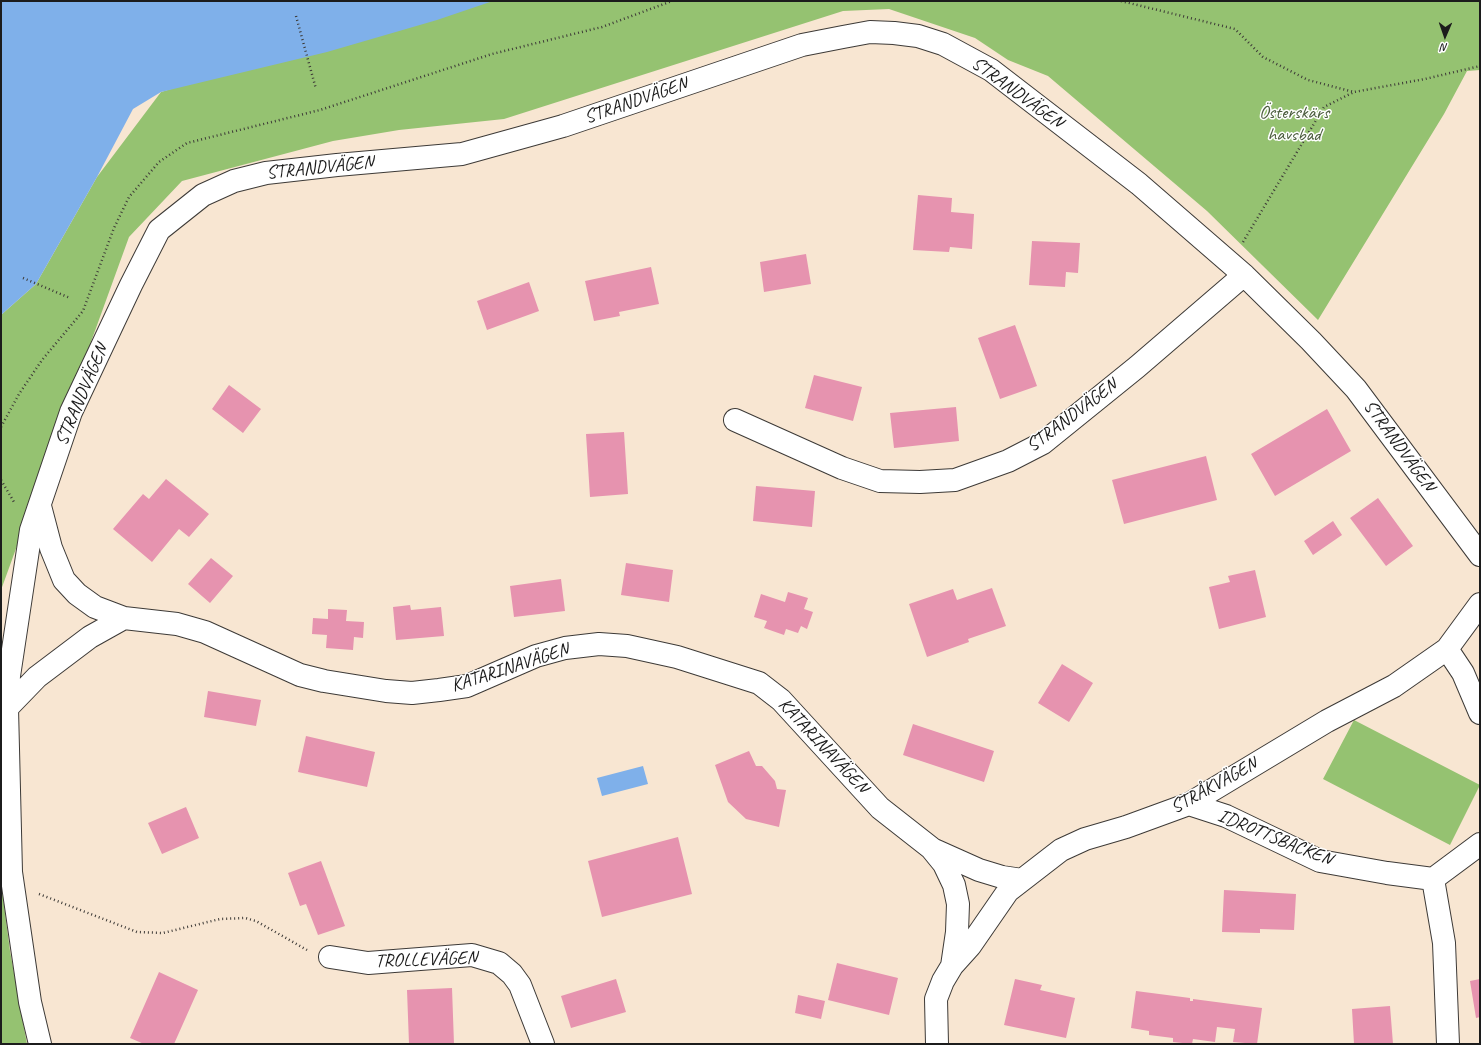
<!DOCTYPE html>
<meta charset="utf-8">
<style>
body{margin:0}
#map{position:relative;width:1481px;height:1045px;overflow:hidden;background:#f8e6d2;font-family:Caveat,sans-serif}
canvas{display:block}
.frame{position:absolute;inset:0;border:2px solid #1c1c1c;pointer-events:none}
.north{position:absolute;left:1425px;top:16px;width:40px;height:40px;-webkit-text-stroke:3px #fff;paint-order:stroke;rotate:182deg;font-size:11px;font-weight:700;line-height:16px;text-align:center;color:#1c1c1c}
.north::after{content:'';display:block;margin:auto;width:14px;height:18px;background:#1c1c1c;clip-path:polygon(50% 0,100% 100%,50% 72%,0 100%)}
</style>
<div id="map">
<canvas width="1481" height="1045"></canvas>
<div class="frame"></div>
<div class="north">N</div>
</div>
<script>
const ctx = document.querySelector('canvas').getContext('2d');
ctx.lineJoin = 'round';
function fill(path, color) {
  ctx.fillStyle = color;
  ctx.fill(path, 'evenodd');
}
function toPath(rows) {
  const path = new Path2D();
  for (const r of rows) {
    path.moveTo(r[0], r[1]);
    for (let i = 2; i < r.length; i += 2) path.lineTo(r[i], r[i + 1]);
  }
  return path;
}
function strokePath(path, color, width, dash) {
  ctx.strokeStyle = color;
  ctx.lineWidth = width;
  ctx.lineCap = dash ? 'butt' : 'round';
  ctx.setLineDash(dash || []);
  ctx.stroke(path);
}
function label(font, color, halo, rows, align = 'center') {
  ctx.font = font + ' Caveat,sans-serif';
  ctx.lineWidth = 3;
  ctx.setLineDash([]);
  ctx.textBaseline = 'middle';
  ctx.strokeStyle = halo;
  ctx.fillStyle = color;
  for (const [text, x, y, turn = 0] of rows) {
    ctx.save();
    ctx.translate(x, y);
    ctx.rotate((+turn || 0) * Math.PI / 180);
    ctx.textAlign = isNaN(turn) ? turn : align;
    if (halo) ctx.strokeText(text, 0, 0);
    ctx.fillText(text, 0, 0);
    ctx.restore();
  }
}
const green = toPath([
 [462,1,1480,1,1480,70,1467,71,1444,114,1318,320,1207,211,1048,76,1008,60,975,38,889,9,843,11,504,119,399,130,333,141,182,181,129,237,1,590,1,315,36,284,97,177,161,92],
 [1354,720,1480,785,1450,845,1323,779],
 [1,882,10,951,27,1044,1,1044]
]);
const water = toPath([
 [1,1,493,1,437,20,327,52,161,92,133,109,97,177,36,284,1,315],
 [643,766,648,784,602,796,597,778]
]);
const building = toPath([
 [918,195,952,198,951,212,974,214,972,249,950,247,949,252,913,250],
 [1032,241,1080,243,1078,273,1066,272,1065,287,1029,285],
 [806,254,811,284,764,292,760,262],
 [651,267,659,304,619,312,620,316,594,321,585,281],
 [529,282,539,311,487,330,477,301],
 [1015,325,1037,386,1000,399,978,338],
 [814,375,862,387,853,421,805,408],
 [229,385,261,409,243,433,212,409],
 [956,407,959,441,894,448,890,413],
 [1327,409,1351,451,1275,496,1251,454],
 [624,432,628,494,590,497,586,434],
 [1206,456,1217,500,1124,524,1112,480],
 [166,479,209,514,189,537,179,529,152,562,113,529,143,494,149,499],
 [756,486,815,491,812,527,753,521],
 [1378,498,1413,546,1386,566,1350,518],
 [1333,521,1342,535,1313,555,1304,541],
 [211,558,233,576,210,603,188,584],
 [626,563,673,570,669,602,621,595],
 [1255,570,1266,617,1219,629,1209,587,1230,582,1228,576],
 [561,579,565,611,514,617,510,586],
 [992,588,1006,626,968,639,969,642,927,657,909,604,953,589,957,600],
 [788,592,808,598,804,609,813,612,807,629,801,626,798,633,786,629,784,635,764,628,767,621,754,617,761,594,785,602],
 [410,605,411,610,441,607,444,636,396,640,393,607],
 [328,609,347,610,346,621,364,622,363,638,354,637,353,650,326,648,327,635,312,634,313,618,328,619],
 [1062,664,1093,683,1069,722,1038,703],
 [208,691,261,700,256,726,204,717],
 [913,724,994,751,984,782,903,755],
 [306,736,375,752,367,787,298,772],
 [749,751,756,766,762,766,775,781,777,789,786,790,779,827,746,819,728,802,715,765],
 [186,807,199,838,162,854,148,823],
 [678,837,692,894,602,917,588,861],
 [321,861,345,926,318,935,306,904,300,906,288,873],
 [1224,890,1296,894,1294,930,1260,929,1260,933,1222,932],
 [837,963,898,978,889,1015,828,1000],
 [159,972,198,990,174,1044,144,1044,130,1038],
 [616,979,626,1012,571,1028,561,996],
 [1015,979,1042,985,1040,990,1075,998,1066,1038,1004,1025],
 [1480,979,1480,1017,1476,1018,1470,981],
 [452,988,454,1044,409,1044,407,990],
 [1136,991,1190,998,1190,1001,1193,1001,1193,999,1262,1008,1257,1044,1233,1042,1235,1029,1217,1027,1215,1042,1193,1039,1192,1044,1173,1042,1173,1038,1149,1035,1149,1031,1131,1028],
 [798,995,825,1001,821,1019,795,1013],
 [1390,1006,1393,1044,1354,1044,1352,1009]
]);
const path = toPath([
 [1121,1,1235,29,1263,57,1308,80,1354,92,1425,79,1480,66],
 [296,16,316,89],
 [1243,242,1324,107,1354,92],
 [23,278,70,298],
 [1,427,19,394,42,360,83,311,114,228,129,197,159,162,187,143,320,110,492,54,602,27,672,1],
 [1,480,14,502],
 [39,894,137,932,163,933,220,919,245,918,256,921,307,950]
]);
const street = toPath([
 [735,420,842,468,880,481,920,482,955,480,1008,461,1043,443,1137,367,1244,275],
 [40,506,51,548,64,580,77,594,95,607,124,618,177,624,205,632,300,675,324,681,386,691,412,693,439,690,467,686,536,656,565,648,599,644,627,646,677,657,759,683,781,700,880,808,931,848,944,864,954,885,958,904,957,932,952,966,943,981,936,999,937,1044],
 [1447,649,1463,673,1480,713],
 [7,708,37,677,90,637,124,618],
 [1189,804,1226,816,1320,861,1387,873,1433,879,1480,844],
 [932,849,979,870,1002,877,1022,880],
 [1433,879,1444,943,1448,1044],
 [330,957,368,963,472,955,499,963,512,974,520,985,543,1044],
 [952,966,970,946,1008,891,1061,850,1085,839,1126,827,1189,804,1327,721,1394,686,1447,649,1480,604],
 [40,1044,30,1002,11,872,7,708,9,676,31,530,71,412,131,285,159,230,203,195,234,181,266,173,337,165,462,154,563,126,802,45,843,37,870,32,894,33,918,36,943,44,991,70,1139,184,1244,275,1311,341,1356,389,1480,555]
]);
const streetNames = [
 ["STRANDVÄGEN",1017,93,36],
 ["STRANDVÄGEN",636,101,-19],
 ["STRANDVÄGEN",320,168,-6],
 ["STRANDVÄGEN",82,395,-67],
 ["STRANDVÄGEN",1072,416,-37],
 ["STRANDVÄGEN",1399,446,54],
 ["KATARINAVÄGEN",510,668,-18],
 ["KATARINAVÄGEN",823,746,47],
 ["STRÅKVÄGEN",1214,786,-29],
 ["IDROTTSBACKEN",1275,838,22],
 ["TROLLEVÄGEN",426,960,-2]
];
const parkNames = [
 ["Österskärs",1294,113],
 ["havsbad",1294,135]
];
fill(green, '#95c271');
fill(water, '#7fb0ea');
fill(building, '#e693af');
strokePath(street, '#3d3a37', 24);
strokePath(path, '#3d3a37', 2.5, [1, 3]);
strokePath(street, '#fff', 22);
label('19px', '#1c1c1c', '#fff', streetNames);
label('19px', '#4c5e3e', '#fff', parkNames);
</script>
